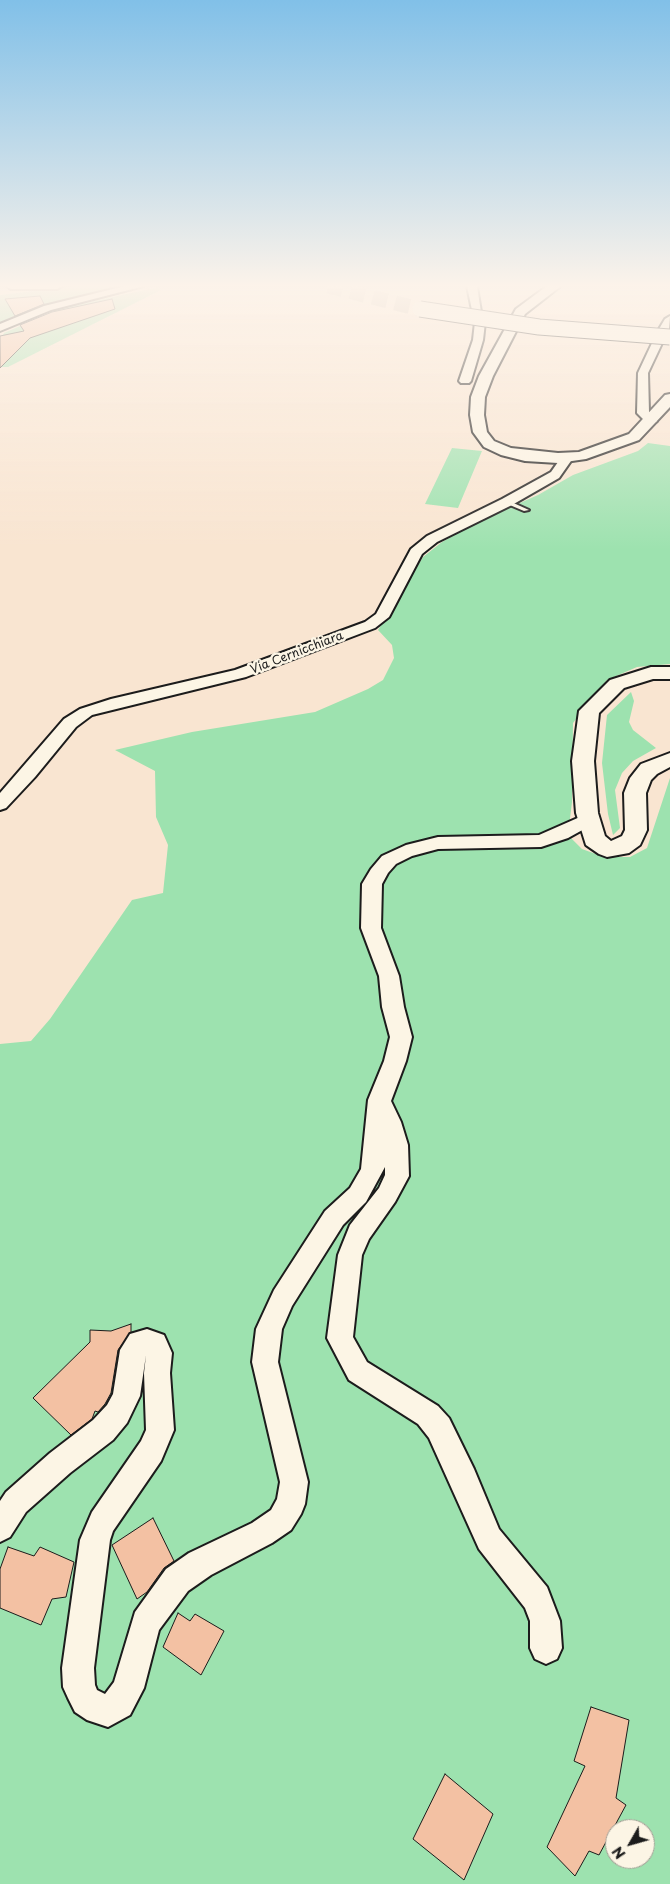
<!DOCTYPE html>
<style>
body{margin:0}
#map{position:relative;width:670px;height:1884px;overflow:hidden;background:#f9e5d1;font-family:"Playpen Sans",sans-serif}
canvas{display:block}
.north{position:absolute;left:605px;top:1819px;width:50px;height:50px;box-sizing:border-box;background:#fcf5e5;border:1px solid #a29e95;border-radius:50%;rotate:232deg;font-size:14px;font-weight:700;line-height:20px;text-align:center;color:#1c1c1c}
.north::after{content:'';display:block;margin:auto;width:18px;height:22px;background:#1c1c1c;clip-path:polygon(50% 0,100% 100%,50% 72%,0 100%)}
</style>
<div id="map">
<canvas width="670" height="1884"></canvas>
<div class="north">N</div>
</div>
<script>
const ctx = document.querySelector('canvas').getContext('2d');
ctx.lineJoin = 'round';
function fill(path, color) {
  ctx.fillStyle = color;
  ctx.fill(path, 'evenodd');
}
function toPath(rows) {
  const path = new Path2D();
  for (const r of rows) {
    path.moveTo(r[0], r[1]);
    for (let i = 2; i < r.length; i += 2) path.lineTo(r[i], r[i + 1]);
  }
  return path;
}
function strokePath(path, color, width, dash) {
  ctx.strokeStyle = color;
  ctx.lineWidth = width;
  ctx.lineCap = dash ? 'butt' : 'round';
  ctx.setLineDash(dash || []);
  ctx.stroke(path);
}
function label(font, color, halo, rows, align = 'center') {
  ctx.font = font + ' "Playpen Sans",sans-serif';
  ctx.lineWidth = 5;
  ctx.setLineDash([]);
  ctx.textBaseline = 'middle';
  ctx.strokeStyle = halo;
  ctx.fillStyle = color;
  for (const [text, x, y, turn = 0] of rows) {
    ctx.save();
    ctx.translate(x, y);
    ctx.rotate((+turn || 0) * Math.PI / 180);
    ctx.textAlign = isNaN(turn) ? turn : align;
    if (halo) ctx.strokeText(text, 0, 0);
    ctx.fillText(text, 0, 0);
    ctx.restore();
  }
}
const green = toPath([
 [75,286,132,286,65,301,5,323,0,322,0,295],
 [158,287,161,290,8,367,0,367,0,340,4,333,59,309],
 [648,443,670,446,670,664,637,667,607,680,573,723,572,802,568,835,582,849,604,857,630,857,647,848,670,778,670,1884,0,1884,0,1044,31,1041,50,1019,132,900,163,893,168,845,156,817,155,771,115,750,192,732,315,712,368,689,383,680,394,658,392,645,378,630,423,557,442,542,479,521,538,495,573,475,638,451],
 [615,1829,645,1829,645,1859,615,1859],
 [452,448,482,451,458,508,425,504],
 [631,692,634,701,629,722,633,730,656,748,633,761,622,773,615,790,620,828,613,835,608,814,602,763,607,715]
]);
const building = toPath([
 [40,296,44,304,15,316,5,299,40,296],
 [112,299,115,309,30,338,0,368,0,336,24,331,20,325,52,312,112,299],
 [131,1324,131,1332,118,1350,111,1393,105,1404,98,1412,95,1411,92,1419,71,1435,33,1398,90,1342,90,1330,111,1331,131,1324],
 [153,1518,174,1561,164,1568,147,1592,137,1599,112,1545,153,1518],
 [8,1547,34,1556,40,1547,74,1562,66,1597,52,1599,41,1625,0,1608,0,1569,8,1547],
 [178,1613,190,1621,195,1614,224,1631,201,1675,163,1647,178,1613],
 [591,1707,629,1720,616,1798,626,1805,599,1855,589,1851,575,1876,547,1847,585,1766,574,1761,591,1707],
 [445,1774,493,1814,464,1880,413,1839,445,1774]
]);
const motorwayTunnel = toPath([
 [328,286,420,309]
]);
const service = toPath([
 [505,501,509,501,529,510,524,511,505,503,505,501]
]);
const minor = toPath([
 [6,286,62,286,57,289,11,289,6,286],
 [125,286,144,286,51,310,0,331,0,324,44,306,125,286],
 [467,286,477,286,481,312,472,310,467,286],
 [670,316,669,329,668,331,660,331,659,329,665,319,670,316],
 [480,319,485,322,483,340,471,381,469,383,461,383,459,381,473,340,475,322,480,319],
 [659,336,664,339,648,373,649,412,657,421,651,425,647,423,637,413,638,373,654,339,659,336],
 [567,454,573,458,559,478,512,505,437,542,422,554,389,617,375,628,246,677,92,715,76,727,35,777,6,808,0,810,0,793,64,719,80,709,111,699,235,670,365,622,376,614,411,549,427,536,502,499,551,472,563,455,567,454],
 [589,813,595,815,598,819,595,823,568,838,541,847,438,849,412,856,396,864,388,873,382,884,381,928,399,976,404,1007,412,1037,406,1061,391,1101,401,1122,408,1145,409,1176,395,1202,369,1239,362,1255,353,1337,367,1362,438,1406,449,1418,474,1469,499,1529,547,1587,560,1621,562,1648,557,1659,546,1664,535,1659,530,1648,530,1621,525,1608,479,1549,429,1438,418,1424,349,1380,327,1338,338,1255,350,1225,379,1188,385,1175,385,1167,366,1202,343,1225,292,1306,282,1329,278,1362,308,1482,305,1504,301,1514,291,1530,272,1543,211,1575,188,1591,159,1630,144,1688,130,1715,108,1727,87,1720,75,1712,68,1698,63,1687,62,1668,80,1540,92,1512,141,1441,146,1430,144,1373,146,1355,140,1396,127,1423,113,1440,70,1473,26,1512,10,1537,0,1542,0,1501,6,1492,50,1453,93,1420,107,1405,113,1394,120,1350,130,1334,147,1329,164,1335,172,1353,170,1373,174,1430,161,1461,113,1531,110,1540,94,1668,95,1685,97,1690,105,1694,114,1682,135,1612,166,1569,189,1553,252,1523,271,1510,277,1499,280,1482,252,1362,256,1329,274,1290,325,1211,350,1188,361,1169,368,1100,384,1061,390,1037,382,1007,379,976,361,928,362,884,371,869,382,856,406,845,438,837,539,835,589,813]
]);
const tertiary = toPath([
 [547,286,561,286,525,314,493,376,485,397,484,415,487,432,494,441,511,448,558,453,579,452,629,434,665,395,670,394,670,407,639,440,586,459,558,463,525,461,501,455,484,447,473,432,470,415,471,397,479,376,516,309,547,286],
 [651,667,670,667,670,679,653,679,624,688,599,713,594,761,598,813,605,836,611,841,622,836,625,830,624,793,630,778,641,764,670,753,670,767,657,774,651,780,646,793,647,830,640,845,629,853,607,857,599,854,586,845,576,813,572,761,579,711,610,680,651,667]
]);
const motorwayBridge = toPath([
 [420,309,539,327,670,337]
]);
const farStreetnames = [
 ["Via Cernicchiara",297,653,-21]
];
fill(green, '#9de2af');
fill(building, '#f3c1a3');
strokePath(building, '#1c1c1c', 1);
strokePath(motorwayTunnel, '#cdbdad', 15, [15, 8]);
strokePath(service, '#1c1c1c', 4);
strokePath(minor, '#1c1c1c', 4);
strokePath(tertiary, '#1c1c1c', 4);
fill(service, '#fcf5e5');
fill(minor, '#fcf5e5');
fill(tertiary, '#fcf5e5');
strokePath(motorwayBridge, '#1c1c1c', 17, []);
strokePath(motorwayBridge, '#fcf5e5', 15);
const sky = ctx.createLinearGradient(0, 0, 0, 550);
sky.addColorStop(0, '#81c0e8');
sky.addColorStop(0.52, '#fcf3ea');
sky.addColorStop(1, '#fcf3ea00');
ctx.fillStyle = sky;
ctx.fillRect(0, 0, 670, 550);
label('12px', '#1c1c1c', '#fcf5e5', farStreetnames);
</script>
